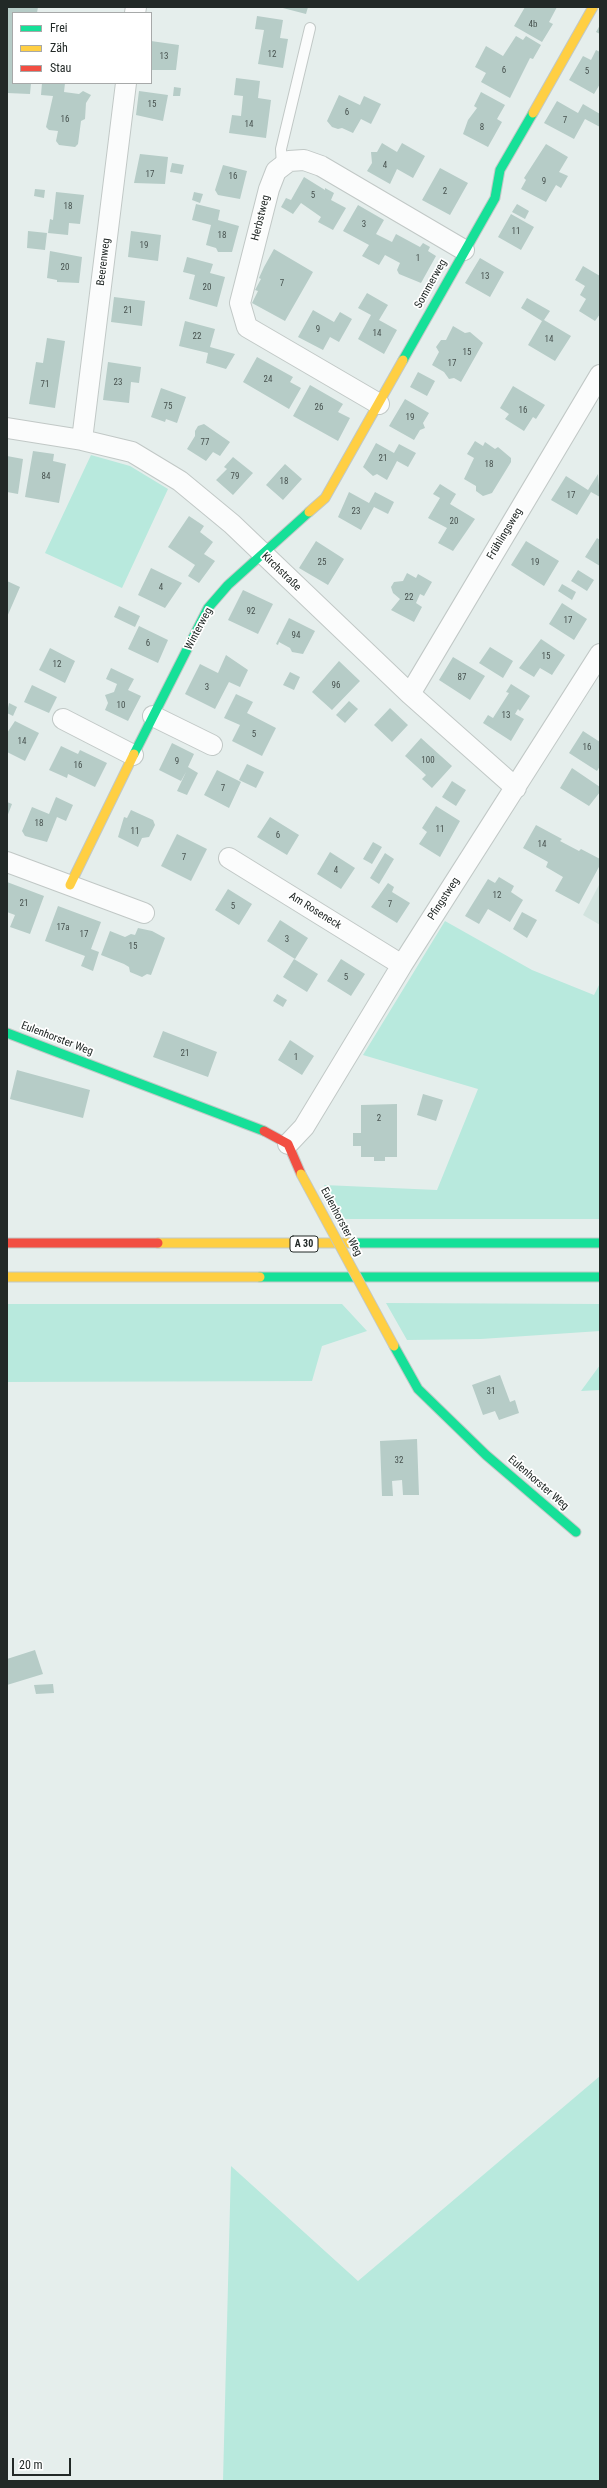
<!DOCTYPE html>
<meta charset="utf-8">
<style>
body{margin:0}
#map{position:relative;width:607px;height:2488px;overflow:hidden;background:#e5eeec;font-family:"Roboto Condensed",sans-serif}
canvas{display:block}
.frame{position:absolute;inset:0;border:8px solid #222927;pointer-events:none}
.legend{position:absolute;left:12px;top:12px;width:140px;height:72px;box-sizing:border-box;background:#fff;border:1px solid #a7a9a9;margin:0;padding:5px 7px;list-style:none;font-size:12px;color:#222927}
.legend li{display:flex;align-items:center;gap:8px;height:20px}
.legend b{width:20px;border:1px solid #a7a9a9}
.scale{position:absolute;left:12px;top:2458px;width:59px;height:18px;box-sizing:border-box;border:2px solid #222927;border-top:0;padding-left:5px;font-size:12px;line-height:14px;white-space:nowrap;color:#222927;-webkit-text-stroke:3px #fff;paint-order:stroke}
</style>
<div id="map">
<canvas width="607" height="2488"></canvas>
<div class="frame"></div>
<ul class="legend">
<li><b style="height:5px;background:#16e098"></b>Frei</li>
<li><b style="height:5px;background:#ffcf43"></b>Zäh</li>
<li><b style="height:5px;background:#f24e42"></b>Stau</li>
</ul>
<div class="scale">20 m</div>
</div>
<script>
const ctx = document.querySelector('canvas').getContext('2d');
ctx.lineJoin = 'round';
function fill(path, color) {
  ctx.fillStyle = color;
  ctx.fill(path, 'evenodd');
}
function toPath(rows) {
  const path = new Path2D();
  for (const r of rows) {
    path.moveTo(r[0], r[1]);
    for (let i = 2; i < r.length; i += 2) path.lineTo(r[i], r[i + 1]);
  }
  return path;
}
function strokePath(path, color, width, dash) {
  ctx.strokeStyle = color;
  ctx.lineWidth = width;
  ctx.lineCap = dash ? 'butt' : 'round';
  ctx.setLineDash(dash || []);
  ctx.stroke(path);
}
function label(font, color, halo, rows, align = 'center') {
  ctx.font = font + ' "Roboto Condensed",sans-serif';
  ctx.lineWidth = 3.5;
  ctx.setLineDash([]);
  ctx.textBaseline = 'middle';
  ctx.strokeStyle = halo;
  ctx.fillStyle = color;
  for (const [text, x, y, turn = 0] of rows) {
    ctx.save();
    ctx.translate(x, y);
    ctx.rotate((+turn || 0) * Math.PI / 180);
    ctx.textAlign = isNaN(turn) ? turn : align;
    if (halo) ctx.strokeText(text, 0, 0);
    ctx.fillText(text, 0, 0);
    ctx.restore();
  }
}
const built = toPath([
 [600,883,600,925,583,915]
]);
const green = toPath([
 [91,455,130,466,168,489,122,588,45,553],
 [445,921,532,970,594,995,600,983,600,1219,340,1219,324,1185,437,1190,478,1089,363,1055],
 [386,1303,600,1304,600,1331,481,1339,407,1340],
 [7,1304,342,1304,367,1331,322,1346,312,1381,7,1382],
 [600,1365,600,1390,581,1391],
 [600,2076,600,2481,223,2481,231,2166,358,2281]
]);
const building = toPath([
 [7,7,38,7,37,13,13,13,13,83,31,83,30,94,7,93],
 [279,7,308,7,306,14],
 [525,7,557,7,549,22,553,24,542,42,514,26],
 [257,16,283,20,280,38,288,39,283,68,258,64,264,30,255,29],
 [600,25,600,34,596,32],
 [516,36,523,40,526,36,541,45,533,59,530,58,510,98,481,82,486,73,475,67,486,46,503,56],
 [151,41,179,45,176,70,151,70],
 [596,50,600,52,600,84,594,94,569,80,583,56,591,60],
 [236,78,260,81,258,98,271,100,266,138,229,133,232,115,241,116,243,96,234,95],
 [42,83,65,83,64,92,79,94,83,91,91,95,86,103,85,119,81,121,78,144,75,147,59,145,56,141,58,131,49,130,46,127,53,96,41,95],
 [174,87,181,88,180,96,173,96],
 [139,91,168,95,163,121,136,115],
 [481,92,505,105,497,119,502,122,488,147,463,134,468,120,477,108,474,106],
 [339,95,360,105,364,96,381,104,371,124,361,119,353,133,342,128,338,129,332,127,327,121],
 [557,101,578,113,583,104,600,114,600,127,585,119,574,139,544,123],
 [382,143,397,152,402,143,425,156,413,178,397,169,390,184,367,171,372,163,371,152,377,152],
 [546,144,568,157,559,172,568,176,561,188,556,185,546,202,521,189,526,180,524,178],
 [140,154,168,157,165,184,134,183],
 [172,163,184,165,182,174,170,172],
 [223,165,247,171,240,199,218,195,215,190],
 [440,168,468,183,450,215,422,200],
 [304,177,325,190,325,188,334,193,331,200,346,208,333,230,318,222,321,217,301,203,293,214,281,207,286,198,291,200],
 [35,189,45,190,44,198,34,196],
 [56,192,84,195,80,224,69,223,68,235,48,233,50,219,53,220],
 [194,192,203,194,200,203,192,200],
 [196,204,220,210,218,220,239,226,232,252,218,252,216,248,206,245,211,225,192,220],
 [517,204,529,211,525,219,512,212],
 [358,205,384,220,376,234,392,242,396,234,420,247,423,243,430,247,428,251,436,256,421,283,399,274,397,270,400,263,385,255,379,265,362,256,369,245,343,231],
 [511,214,534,227,521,250,498,237],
 [28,231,47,233,45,250,27,248],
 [131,231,161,235,158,261,128,257],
 [274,249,313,272,285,321,252,303,258,291,255,290,261,279,259,278,264,267],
 [50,251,82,257,79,283,57,282,57,280,47,278],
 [187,257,213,264,210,273,225,277,217,307,189,299,195,275,183,272],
 [480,258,504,272,490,297,465,283],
 [583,266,600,276,600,314,595,321,579,311,586,299,580,295,585,286,575,280],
 [367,293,388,305,379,320,397,330,384,354,358,339,371,315,358,308],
 [114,297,145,301,142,326,111,322],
 [527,298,550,311,544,320,571,336,555,361,528,345,542,321,521,308],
 [313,310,334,322,340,312,352,319,339,342,330,337,323,350,298,337],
 [185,321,215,329,210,347,235,354,226,369,206,363,208,353,179,346],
 [453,326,465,333,470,332,483,343,461,382,454,378,449,379,444,372,432,365,439,352,436,347,441,340,446,340],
 [47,338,65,341,55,408,29,404,36,362,43,363],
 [257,357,293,377,290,382,301,388,289,409,243,382],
 [108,362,141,367,139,383,131,382,129,403,103,400],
 [418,372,435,381,427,396,410,387],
 [310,385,343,404,338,412,350,418,338,441,293,416],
 [513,386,545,405,536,419,533,417,524,431,505,419,509,414,500,408],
 [161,388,186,397,177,423,166,419,165,422,151,417],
 [405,399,429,413,423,423,425,428,420,430,414,440,389,426],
 [204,424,230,442,220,456,213,452,206,461,187,449,195,436,195,431,198,426],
 [475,441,483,446,485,442,495,449,498,447,511,458,511,462,492,493,483,496,476,491,476,486,464,479,474,458,467,454],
 [376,443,394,453,399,444,416,453,408,467,397,461,387,480,377,474,373,476,363,467],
 [33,451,54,454,53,461,66,464,59,503,25,497],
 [7,456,23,459,18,494,7,492],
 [233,457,253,473,233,495,216,480,227,469,224,467],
 [285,464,302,479,283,500,266,485],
 [598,474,600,497,591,492,577,515,551,500,566,476,588,490],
 [440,484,456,494,450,504,475,519,453,551,438,543,447,528,428,518,440,498,433,494],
 [349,492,369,503,375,492,394,502,388,514,374,507,361,530,338,517],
 [189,516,204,526,200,532,213,542,204,554,215,561,199,583,188,576,195,565,168,547],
 [597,538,600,540,600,566,585,557],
 [316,541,344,559,328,585,299,568],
 [526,541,559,561,544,586,511,565],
 [151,568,182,583,165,608,138,595],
 [578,570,594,580,587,591,571,581],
 [407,573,416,578,418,574,432,582,424,596,420,594,416,603,422,607,414,622,391,610,400,599,393,593,391,587,394,582,403,581],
 [7,581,20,587,7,617],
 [562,584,576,592,572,600,558,591],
 [243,590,273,604,258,634,228,620],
 [562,603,587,619,574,640,549,624],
 [119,606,140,616,135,627,114,617],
 [289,618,315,631,303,654,292,652,290,648,279,642,278,645,276,644],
 [139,626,168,640,158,663,128,649],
 [541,639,565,655,552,675,540,668,534,677,519,668],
 [490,647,513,661,503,678,479,663],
 [50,648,75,661,65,683,39,670],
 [226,655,248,670,240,687,229,682,215,709,185,694,200,664,218,673],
 [453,657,485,676,470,700,439,680],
 [339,661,360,681,332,710,312,692],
 [111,668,134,679,128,690,141,696,128,721,105,710,108,703,105,695,114,692,117,684,106,679],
 [290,672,300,677,294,690,283,685],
 [511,684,530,696,520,711,518,709,515,714,524,719,511,741,483,723,488,715,493,718,509,693,506,692],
 [32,685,57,697,49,713,24,702],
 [236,694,253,702,247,713,276,728,262,756,232,741,240,725,224,718],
 [349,701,358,709,345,723,336,715],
 [9,703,17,707,13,716,7,713],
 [390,708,408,725,392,742,374,725],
 [15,721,39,733,25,761,7,752,7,733],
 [583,731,600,742,600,766,597,771,569,753],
 [421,738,452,766,432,788,422,779,426,775,405,756],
 [172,743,194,754,188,767,198,773,187,795,177,791,186,772,181,781,159,770],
 [61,746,78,754,80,750,107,763,95,787,68,774,67,778,49,770],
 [247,764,264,772,256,788,239,780],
 [572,768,600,787,600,792,589,806,560,788],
 [217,770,241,782,229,808,204,795],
 [452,781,466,790,456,806,442,797],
 [56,797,73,805,66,821,57,817,47,842,25,836,22,831,32,807,49,814],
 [7,802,12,804,7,817],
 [436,806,460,821,440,857,419,844,427,832,422,828],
 [131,810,153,820,155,825,149,837,142,838,138,847,118,837,124,817,127,818],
 [270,817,299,835,287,855,257,837],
 [536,825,562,839,560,841,579,851,581,849,600,859,600,865,579,904,555,891,563,877,546,867,548,862,523,848],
 [177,834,207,849,191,881,161,866],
 [373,842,382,847,372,864,363,859],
 [330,852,355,868,341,889,317,874],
 [385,853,394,859,379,884,370,878],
 [499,877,514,886,511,892,523,900,510,922,488,909,479,924,465,916,488,879,495,883],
 [7,882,44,896,30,934,10,927,15,915,7,912],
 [388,883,394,887,392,892,410,903,397,923,371,907],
 [228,889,252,904,239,925,215,910],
 [58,906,101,922,91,949,99,952,93,971,81,966,85,956,45,941],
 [522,912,537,920,527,938,513,929],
 [280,920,308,938,295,959,267,941],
 [138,928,152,931,165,938,151,975,147,974,142,977,130,972,129,967,124,964,101,955,110,931,125,937,131,934,135,935],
 [294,959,318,974,307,992,283,977],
 [341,959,365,974,351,996,327,981],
 [277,994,287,1000,283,1007,273,1001],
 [163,1031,217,1052,208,1077,153,1057],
 [290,1040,314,1056,302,1075,278,1060],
 [17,1070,90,1090,83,1118,10,1099],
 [423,1094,443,1100,436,1121,417,1115],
 [397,1104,397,1157,385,1157,385,1161,374,1161,374,1157,361,1157,361,1146,353,1146,353,1133,361,1133,361,1105],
 [500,1375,510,1402,515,1400,519,1413,499,1420,495,1411,483,1415,472,1385],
 [417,1439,419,1495,403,1495,402,1480,392,1481,393,1496,382,1496,380,1441],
 [35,1650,43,1674,7,1685,7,1659],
 [53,1684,54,1693,36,1694,34,1685]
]);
const lane = toPath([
 [282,166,281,149,310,28]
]);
const street = toPath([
 [135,13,136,7],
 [379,404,247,327,240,303,269,189,276,171,289,161,304,160,321,166,464,250],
 [7,428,82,440,132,452,180,481,232,524,410,694,516,788],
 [82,440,126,83],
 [410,694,600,375],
 [153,716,212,745],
 [63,719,133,755],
 [229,858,402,965],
 [7,862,144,913],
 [288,1144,304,1127,402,965,600,654]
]);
const fast = toPath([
 [403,360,495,198,500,170,533,113],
 [134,754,208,608,228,585,309,512],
 [7,1033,264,1131],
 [352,1243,600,1243],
 [260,1277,600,1277],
 [394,1346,418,1389,486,1455,576,1532]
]);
const slow = toPath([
 [533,113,593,7],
 [309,512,325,498,403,360],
 [70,885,134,754],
 [158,1243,352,1243],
 [7,1277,260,1277]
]);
const jam = toPath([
 [264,1131,288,1144,301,1174],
 [7,1243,158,1243]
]);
const slowBridge = toPath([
 [301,1174,394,1346]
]);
const numberNames = [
 ["4b",533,25],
 ["12",272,55],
 ["13",164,57],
 ["6",504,71],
 ["5",587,72],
 ["15",152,105],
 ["6",347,113],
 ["16",65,120],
 ["7",565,121],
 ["14",249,125],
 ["8",482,128],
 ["4",385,166],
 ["17",150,175],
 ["16",233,177],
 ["9",544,182],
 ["2",445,192],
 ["5",313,196],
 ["18",68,207],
 ["3",364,225],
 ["11",516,232],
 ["18",222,236],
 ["19",144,246],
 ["1",418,259],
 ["20",65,268],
 ["13",485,277],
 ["7",282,284],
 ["20",207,288],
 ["21",128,311],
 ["9",318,330],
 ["14",377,334],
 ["22",197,337],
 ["14",549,340],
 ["15",467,353],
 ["17",452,364],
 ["24",268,380],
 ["23",118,383],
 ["71",45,385],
 ["75",168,407],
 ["26",319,408],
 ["16",523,411],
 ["19",410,418],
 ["77",205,443],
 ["21",383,459],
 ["18",489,465],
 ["84",46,477],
 ["79",235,477],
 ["18",284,482],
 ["17",571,496],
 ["23",356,512],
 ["20",454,522],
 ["25",322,563],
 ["19",535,563],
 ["4",161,588],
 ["22",409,598],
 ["92",251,612],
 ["17",568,621],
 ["94",296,636],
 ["6",148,644],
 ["15",546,657],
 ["12",57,665],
 ["87",462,678],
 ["96",336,686],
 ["3",207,688],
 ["10",121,706],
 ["13",506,716],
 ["5",254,735],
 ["14",22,742],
 ["16",587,748],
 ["100",428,761],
 ["9",177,762],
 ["16",78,766],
 ["7",223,789],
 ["18",39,824],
 ["11",440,830],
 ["11",135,832],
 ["6",278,836],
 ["14",542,845],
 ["7",184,858],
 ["4",336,871],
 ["12",497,896],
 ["21",24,904],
 ["7",390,905],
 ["5",233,907],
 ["17a",63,928],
 ["17",84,935],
 ["3",287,940],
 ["15",133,947],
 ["5",346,978],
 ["21",185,1054],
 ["1",296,1058],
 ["2",379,1119],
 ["31",491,1392],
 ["32",399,1461]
];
const shields = [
 [304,1244,28]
];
const shieldNames = [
 ["A 30",304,1244]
];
const streetNames = [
 ["Herbstweg",261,218,-76],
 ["Beerenweg",104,262,-83],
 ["Sommerweg",431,284,-61],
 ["Frühlingsweg",505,534,-59],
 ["Kirchstraße",281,572,44],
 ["Winterweg",199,629,-62],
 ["Pfingstweg",444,899,-57],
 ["Am Roseneck",315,911,32],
 ["Eulenhorster Weg",57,1039,21],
 ["Eulenhorster Weg",341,1222,62],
 ["Eulenhorster Weg",538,1483,41]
];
fill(built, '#d2e3de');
fill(green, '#b8e9dd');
fill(building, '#b6ccc7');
strokePath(lane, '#c1c8c6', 12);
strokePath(street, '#c1c8c6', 22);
strokePath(fast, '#c1c8c6', 11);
strokePath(slow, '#c1c8c6', 11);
strokePath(jam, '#c1c8c6', 11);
strokePath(lane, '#fbfcfc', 10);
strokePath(street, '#fbfcfc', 20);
strokePath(fast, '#16e098', 9);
strokePath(slow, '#ffcf43', 9);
strokePath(jam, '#f24e42', 9);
strokePath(slowBridge, '#c1c8c6', 11, []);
strokePath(slowBridge, '#ffcf43', 9);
label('9px', '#47524f', null, numberNames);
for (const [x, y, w] of shields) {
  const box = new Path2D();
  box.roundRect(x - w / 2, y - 8, w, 16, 3);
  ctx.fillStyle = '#fff';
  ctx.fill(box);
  strokePath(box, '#222927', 1);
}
label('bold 10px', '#222927', null, shieldNames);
label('11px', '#222927', '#fff', streetNames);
</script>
